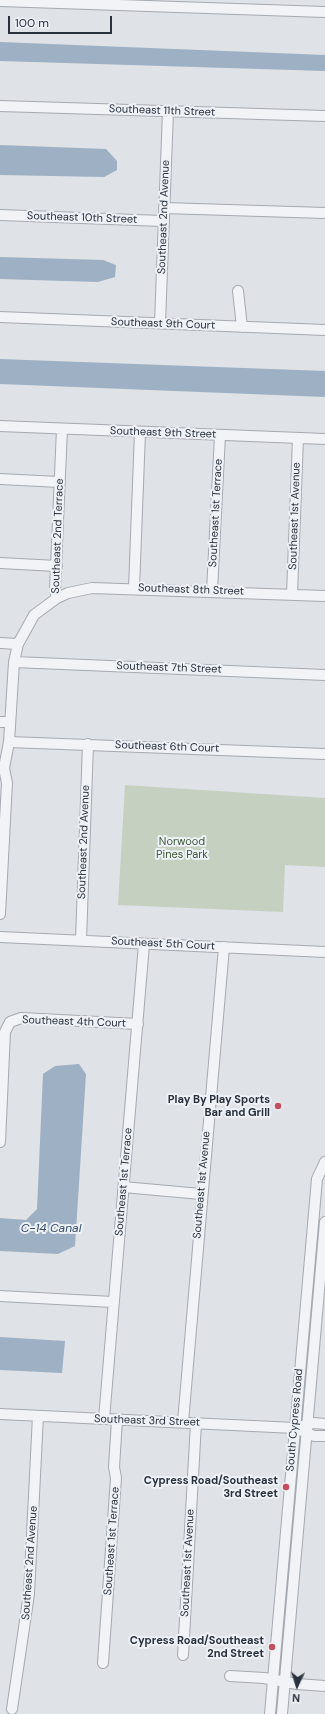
<!DOCTYPE html>
<style>
body{margin:0}
#map{position:relative;width:325px;height:1714px;overflow:hidden;background:#dfe2e7;font-family:"DM Sans",sans-serif}
canvas{display:block}
.north{position:absolute;left:277px;top:1666px;width:40px;height:40px;-webkit-text-stroke:3px #eef1f5;paint-order:stroke;rotate:184deg;font-size:11px;font-weight:700;line-height:16px;text-align:center;color:#29313d}
.north::after{content:'';display:block;margin:auto;width:14px;height:18px;background:#29313d;clip-path:polygon(50% 0,100% 100%,50% 72%,0 100%)}
.scale{position:absolute;left:8px;top:16px;width:104px;height:18px;box-sizing:border-box;border:2px solid #29313d;border-top:0;padding-left:5px;font-size:12px;line-height:14px;white-space:nowrap;color:#29313d;-webkit-text-stroke:3px #eef1f5;paint-order:stroke}
</style>
<div id="map">
<canvas width="325" height="1714"></canvas>
<div class="north">N</div>
<div class="scale">100 m</div>
</div>
<script>
const ctx = document.querySelector('canvas').getContext('2d');
ctx.lineJoin = 'round';
function fill(path, color) {
  ctx.fillStyle = color;
  ctx.fill(path, 'evenodd');
}
function toPath(rows) {
  const path = new Path2D();
  for (const r of rows) {
    path.moveTo(r[0], r[1]);
    for (let i = 2; i < r.length; i += 2) path.lineTo(r[i], r[i + 1]);
  }
  return path;
}
function strokePath(path, color, width, dash) {
  ctx.strokeStyle = color;
  ctx.lineWidth = width;
  ctx.lineCap = dash ? 'butt' : 'round';
  ctx.setLineDash(dash || []);
  ctx.stroke(path);
}
function label(font, color, halo, rows, align = 'center') {
  ctx.font = font + ' "DM Sans",sans-serif';
  ctx.lineWidth = 4;
  ctx.setLineDash([]);
  ctx.textBaseline = 'middle';
  ctx.strokeStyle = halo;
  ctx.fillStyle = color;
  for (const [text, x, y, turn = 0] of rows) {
    ctx.save();
    ctx.translate(x, y);
    ctx.rotate((+turn || 0) * Math.PI / 180);
    ctx.textAlign = isNaN(turn) ? turn : align;
    if (halo) ctx.strokeText(text, 0, 0);
    ctx.fillText(text, 0, 0);
    ctx.restore();
  }
}
const green = toPath([
 [125,785,325,798,325,867,285,865,283,912,118,905]
]);
const water = toPath([
 [0,42,325,55,325,71,0,61],
 [0,145,106,149,117,161,117,170,104,177,0,175],
 [0,257,103,260,116,265,115,277,98,282,0,279],
 [0,359,325,371,325,397,0,384],
 [79,1064,86,1074,75,1246,58,1254,0,1251,0,1218,26,1220,37,1209,43,1074,55,1066],
 [0,1337,65,1341,62,1373,0,1370]
]);
const minor = toPath([
 [0,1,325,12],
 [0,106,325,116],
 [164,208,325,213],
 [0,215,163,221],
 [238,291,242,327],
 [0,317,325,330],
 [160,323,168,111],
 [0,426,325,439],
 [0,479,59,482],
 [0,563,57,566],
 [134,588,140,432],
 [212,591,220,435],
 [292,594,298,438],
 [57,598,55,590,62,429],
 [0,643,18,644],
 [14,662,325,675],
 [0,722,10,722],
 [9,742,325,754],
 [0,914,7,783,4,768,9,742,14,662,18,644,34,615,57,598,68,593,92,588,325,596],
 [0,937,325,952],
 [81,940,88,744],
 [0,1142,5,1032,10,1022,21,1018,138,1024],
 [123,1187,201,1194],
 [0,1296,113,1302],
 [0,1414,295,1428,314,1423,325,1424],
 [104,1419,144,944],
 [183,1422,224,947],
 [300,1430,314,1436,325,1436],
 [183,1655,196,1423],
 [103,1663,116,1478,114,1467,117,1420],
 [230,1676,264,1678,297,1684,325,1686],
 [12,1709,29,1594,38,1416],
 [270,1714,317,1179,325,1162],
 [282,1714,325,1222]
]);
const markers = [
 [278,1106,4,"#c34e60"],
 [286,1487,4,"#c34e60"],
 [272,1647,4,"#c34e60"]
];
const streetNames = [
 ["Southeast 11th Street",162,111,2],
 ["Southeast 2nd Avenue",164,217,-88],
 ["Southeast 10th Street",82,218,2],
 ["Southeast 9th Court",163,324,2],
 ["Southeast 9th Street",163,433,2],
 ["Southeast 1st Terrace",216,513,-87],
 ["Southeast 1st Avenue",295,516,-88],
 ["Southeast 2nd Terrace",58,536,-88],
 ["Southeast 8th Street",191,590,2],
 ["Southeast 7th Street",169,668,2],
 ["Southeast 6th Court",167,747,2],
 ["Southeast 2nd Avenue",84,842,-88],
 ["Southeast 5th Court",163,944,3],
 ["Southeast 4th Court",74,1022,2],
 ["Southeast 1st Terrace",124,1182,-85],
 ["Southeast 1st Avenue",202,1185,-85],
 ["South Cypress Road",295,1420,-85],
 ["Southeast 3rd Street",147,1421,2],
 ["Southeast 1st Terrace",112,1541,-86],
 ["Southeast 2nd Avenue",30,1563,-86],
 ["Southeast 1st Avenue",188,1563,-87]
];
const parkNames = [
 ["Norwood",182,842],
 ["Pines Park",182,855]
];
const poiNames = [
 ["Play By Play Sports",270,1100],
 ["Bar and Grill",270,1113],
 ["Cypress Road/Southeast",278,1481],
 ["3rd Street",278,1494],
 ["Cypress Road/Southeast",264,1641],
 ["2nd Street",264,1654]
];
const waterNames = [
 ["C-14 Canal",51,1229]
];
fill(green, '#c5d0c1');
fill(water, '#9db0c4');
strokePath(minor, '#a5a9b1', 12);
strokePath(minor, '#f1f3f6', 10);
for (const [x, y, r, color] of markers) {
  const dot = new Path2D();
  dot.arc(x, y, r, 0, 2 * Math.PI);
  ctx.fillStyle = color;
  ctx.fill(dot);
  strokePath(dot, '#eef1f5', 1.5);
}
label('11px', '#29313d', '#eef1f5', streetNames);
label('11px', '#3e5738', '#eef1f5', parkNames);
label('bold 11px', '#29313d', '#eef1f5', poiNames, 'right');
label('italic 12px', '#374f6d', '#eef1f5', waterNames);
</script>
